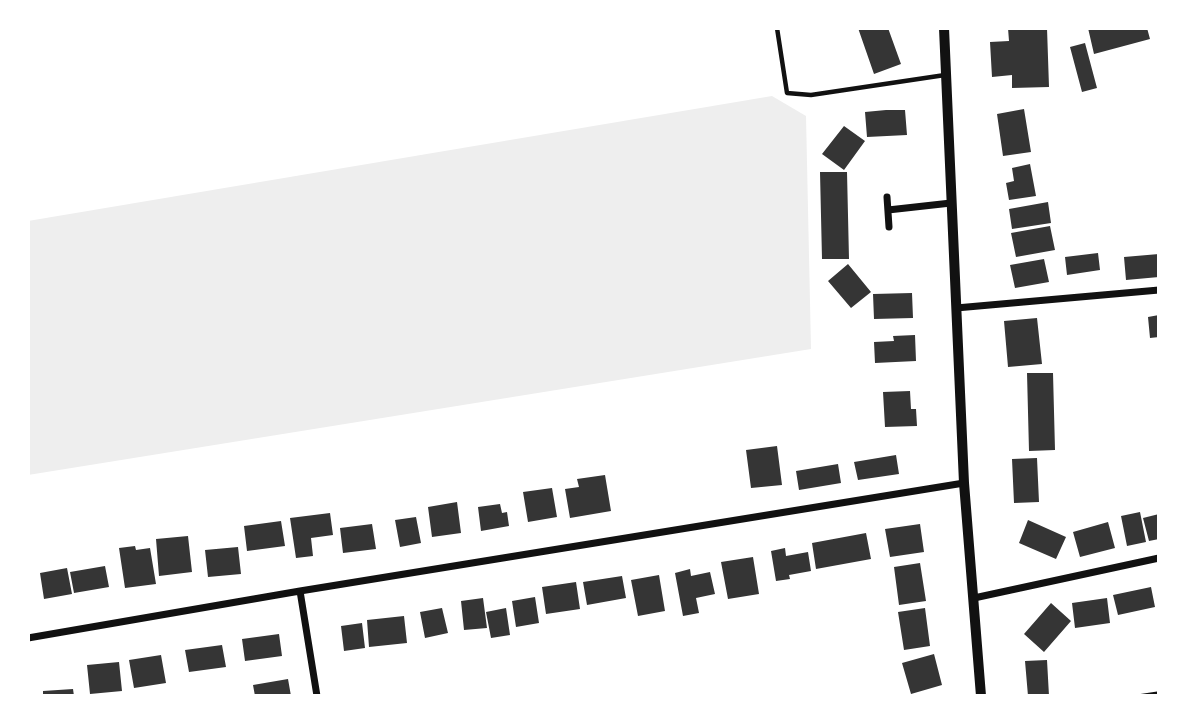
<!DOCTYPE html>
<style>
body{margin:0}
#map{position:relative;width:1187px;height:724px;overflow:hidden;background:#fff;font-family:Inter,sans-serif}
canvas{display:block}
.frame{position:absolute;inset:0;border:30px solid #fff;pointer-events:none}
</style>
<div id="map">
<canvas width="1187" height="724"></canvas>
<div class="frame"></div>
</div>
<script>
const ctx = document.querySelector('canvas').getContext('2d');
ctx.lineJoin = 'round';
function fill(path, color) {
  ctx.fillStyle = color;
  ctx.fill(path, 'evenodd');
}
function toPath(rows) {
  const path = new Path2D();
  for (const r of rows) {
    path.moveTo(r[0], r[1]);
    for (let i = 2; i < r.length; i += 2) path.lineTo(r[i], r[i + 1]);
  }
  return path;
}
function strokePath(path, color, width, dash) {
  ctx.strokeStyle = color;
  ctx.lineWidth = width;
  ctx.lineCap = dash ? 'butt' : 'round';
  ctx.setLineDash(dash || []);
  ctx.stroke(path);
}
const green = toPath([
 [772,96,806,116,811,349,28,475,28,221]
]);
const building = toPath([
 [858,28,888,28,901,64,874,74],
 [1008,28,1047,28,1049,87,1012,88,1012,75,992,77,990,42,1009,41],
 [1088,28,1117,28,1118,30,1147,28,1150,39,1094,54],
 [1085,43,1097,88,1082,92,1070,47],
 [1024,109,1031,152,1003,156,997,114],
 [886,110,905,110,907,135,867,137,865,112],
 [844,126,865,141,844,170,822,154],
 [1030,164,1036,196,1009,200,1006,183,1014,181,1012,168],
 [820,172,847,172,849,259,822,259],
 [1048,202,1051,223,1012,229,1009,209],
 [1050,226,1055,250,1016,257,1011,233],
 [1098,253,1100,270,1067,275,1065,257],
 [1159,254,1159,277,1126,280,1124,257],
 [1044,259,1049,282,1015,288,1010,265],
 [848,264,871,292,851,308,828,281],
 [912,293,913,318,874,319,873,294],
 [1159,315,1159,337,1150,338,1148,317],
 [1037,318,1042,364,1008,367,1004,321],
 [915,335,916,361,875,363,874,342,894,341,893,336],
 [1027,373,1053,373,1055,450,1029,451],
 [910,391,911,409,916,409,917,426,885,427,883,392],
 [777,446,782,485,751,488,746,450],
 [896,455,899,474,858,480,854,462],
 [1037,458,1039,502,1014,503,1012,459],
 [838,464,841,483,799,490,796,471],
 [605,475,611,511,570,518,565,489,579,487,577,479],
 [552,488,557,517,528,522,523,492],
 [457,502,461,533,432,537,428,507],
 [500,504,502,513,507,512,509,526,481,531,478,507],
 [1140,512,1146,542,1127,546,1121,516],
 [330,513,333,535,311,538,313,556,296,558,290,518],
 [1159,514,1159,539,1149,541,1143,518],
 [416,517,421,543,400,547,395,520],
 [1028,520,1066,537,1056,559,1019,543],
 [281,521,285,546,247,551,244,526],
 [1108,522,1115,548,1080,557,1073,532],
 [372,524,376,549,343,553,340,528],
 [920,524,924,552,890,557,885,529],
 [866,533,871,559,816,569,812,543],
 [188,536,192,572,159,576,156,539],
 [135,546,136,550,150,548,156,584,125,588,119,548],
 [238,547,241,574,208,577,205,550],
 [785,548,786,556,808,552,811,571,789,575,790,579,776,581,771,551],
 [753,557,759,594,728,599,721,562],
 [920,563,926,601,899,605,894,567],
 [105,566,109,587,74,593,70,572],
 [67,568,72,594,44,599,40,573],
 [690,569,691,576,710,572,715,594,696,598,699,613,683,616,675,573],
 [659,575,665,611,638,616,631,580],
 [622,576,626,598,587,605,583,582],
 [576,582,580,609,546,614,542,587],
 [1151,587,1155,607,1118,615,1113,595],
 [535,597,539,623,516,627,512,601],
 [483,598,487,628,464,630,461,601],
 [1107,598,1110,623,1075,628,1072,603],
 [1051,603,1071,621,1044,652,1024,634],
 [442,608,448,633,425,638,420,612],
 [506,608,510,635,491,638,486,612],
 [925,608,930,646,904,650,898,612],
 [404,616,407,643,369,647,367,620],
 [362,623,365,648,344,651,341,626],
 [279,634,282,656,245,661,242,639],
 [222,645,226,667,189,672,185,650],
 [934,654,942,685,911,694,902,663],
 [161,655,166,683,134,688,129,660],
 [1047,660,1049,696,1028,696,1025,661],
 [119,662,122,691,90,694,87,665],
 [288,679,291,696,255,696,253,685],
 [73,689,74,696,43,696,43,691]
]);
const path = toPath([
 [1139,696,1159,693]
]);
const service = toPath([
 [777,28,787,93,811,95,945,75]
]);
const minor = toPath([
 [887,197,889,227],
 [888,210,951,203],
 [956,308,1159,290],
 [300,591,317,696],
 [974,598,1159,558],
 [28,638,300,591,964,483]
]);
const tertiary = toPath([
 [944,28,964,483,981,696]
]);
fill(green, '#eee');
fill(building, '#353535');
strokePath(path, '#111', 3.5);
strokePath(service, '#111', 4.5);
strokePath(minor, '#111', 7);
strokePath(tertiary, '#111', 10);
</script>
